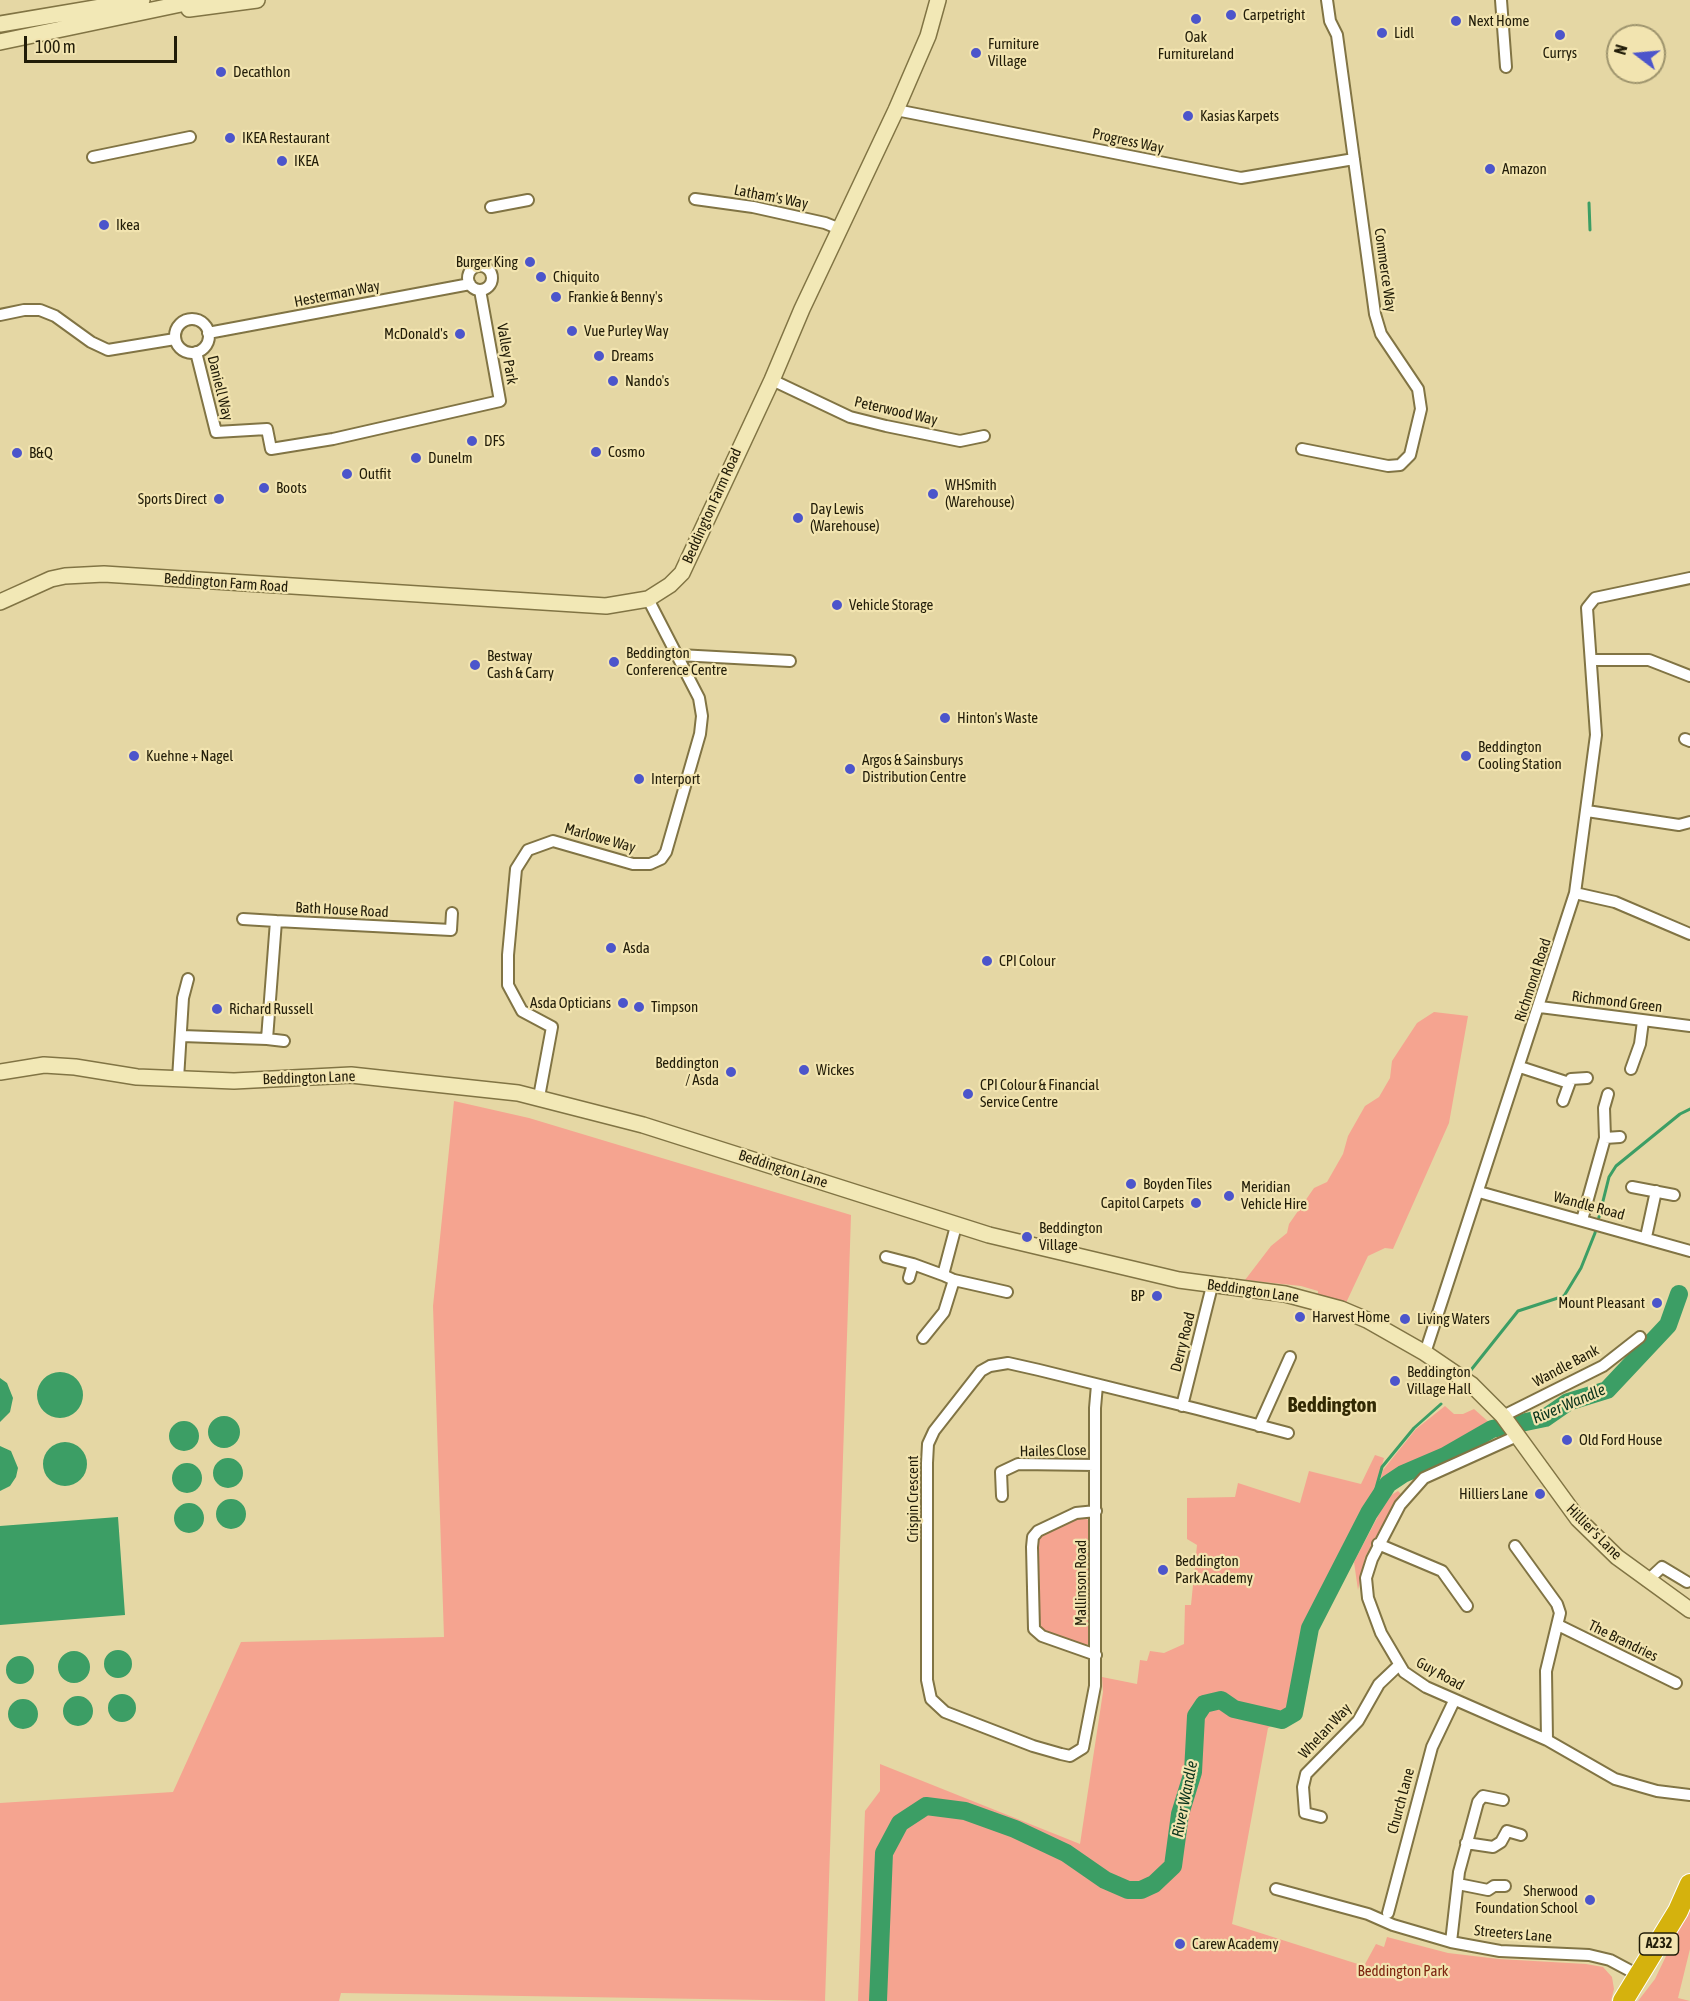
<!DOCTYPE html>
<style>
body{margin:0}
#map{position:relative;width:1690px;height:2001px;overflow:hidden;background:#e5d7a4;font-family:"Asap Condensed",sans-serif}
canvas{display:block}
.north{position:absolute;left:1606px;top:24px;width:60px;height:60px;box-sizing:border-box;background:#f2e4b0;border:2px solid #9e946d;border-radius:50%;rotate:286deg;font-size:16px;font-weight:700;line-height:24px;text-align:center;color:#211c08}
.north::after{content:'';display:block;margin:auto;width:21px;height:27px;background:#4c55cb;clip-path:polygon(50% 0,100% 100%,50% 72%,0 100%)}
.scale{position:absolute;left:24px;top:36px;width:153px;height:27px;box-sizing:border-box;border:3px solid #211c08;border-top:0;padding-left:8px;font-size:18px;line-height:21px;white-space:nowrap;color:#211c08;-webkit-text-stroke:4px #f2e4b0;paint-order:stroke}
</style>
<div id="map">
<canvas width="1690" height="2001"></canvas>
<div class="north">N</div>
<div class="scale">100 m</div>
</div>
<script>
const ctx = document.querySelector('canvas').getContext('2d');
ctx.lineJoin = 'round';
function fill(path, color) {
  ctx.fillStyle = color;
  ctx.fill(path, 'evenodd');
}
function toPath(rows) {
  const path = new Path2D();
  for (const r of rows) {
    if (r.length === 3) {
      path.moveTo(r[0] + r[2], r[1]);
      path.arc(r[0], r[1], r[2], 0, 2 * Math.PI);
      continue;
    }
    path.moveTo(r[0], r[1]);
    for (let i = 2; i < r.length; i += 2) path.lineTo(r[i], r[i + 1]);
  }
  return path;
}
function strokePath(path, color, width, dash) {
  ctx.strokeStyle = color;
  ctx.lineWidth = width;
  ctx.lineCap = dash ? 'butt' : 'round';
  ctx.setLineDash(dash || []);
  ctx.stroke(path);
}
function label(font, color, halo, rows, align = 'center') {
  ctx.font = font + ' "Asap Condensed",sans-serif';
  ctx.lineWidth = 4.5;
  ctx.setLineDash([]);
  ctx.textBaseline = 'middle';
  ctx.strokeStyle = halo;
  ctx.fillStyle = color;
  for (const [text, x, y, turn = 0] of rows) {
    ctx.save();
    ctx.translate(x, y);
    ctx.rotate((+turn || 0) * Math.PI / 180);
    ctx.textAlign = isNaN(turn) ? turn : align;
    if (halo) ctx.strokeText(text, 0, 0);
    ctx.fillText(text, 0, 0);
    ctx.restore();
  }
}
const green = toPath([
 [1434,1012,1468,1016,1449,1123,1393,1249,1385,1248,1368,1256,1345,1305,1318,1298,1318,1291,1301,1286,1245,1280,1271,1246,1287,1233,1289,1224,1314,1188,1327,1182,1343,1154,1348,1136,1365,1106,1379,1097,1390,1078,1392,1061,1417,1023],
 [454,1101,529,1118,851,1215,825,2001,341,1993,339,2001,0,2001,0,1803,173,1792,241,1642,444,1637,433,1306],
 [1445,1406,1454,1414,1463,1414,1474,1409,1491,1424,1433,1457,1389,1475,1377,1492,1383,1470,1416,1429],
 [1375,1455,1384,1458,1369,1513,1310,1628,1294,1713,1268,1728,1232,1924,1364,1966,1376,1944,1384,1947,1387,1937,1448,1953,1499,1959,1586,1964,1603,1967,1612,1977,1614,1989,1611,2001,858,2001,865,1811,880,1791,880,1764,1080,1844,1103,1692,1102,1677,1137,1684,1140,1660,1147,1661,1150,1651,1164,1653,1184,1644,1185,1605,1191,1605,1197,1545,1187,1539,1187,1498,1235,1497,1238,1483,1300,1503,1309,1471,1361,1484],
 [1398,1491,1402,1495,1390,1511,1365,1557,1358,1590,1354,1562,1388,1497],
 [1077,1517,1085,1517,1091,1523,1090,1642,1086,1646,1044,1633,1037,1625,1037,1537],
 [1690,1906,1690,1949,1678,1998,1690,2001,1638,2001,1655,1979]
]);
const water = toPath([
 [60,1395,23],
 [0,1378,7,1383,13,1398,10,1412,0,1422],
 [224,1432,16],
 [184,1436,15],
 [65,1464,22],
 [0,1446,11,1451,18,1468,16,1477,10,1486,0,1491],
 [228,1473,15],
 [187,1478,15],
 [231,1514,15],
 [189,1518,15],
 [118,1517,125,1615,0,1625,0,1526],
 [118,1664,14],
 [74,1667,16],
 [20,1670,14],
 [122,1708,14],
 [78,1711,15],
 [23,1714,15]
]);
const stream = toPath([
 [1589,203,1590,230],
 [1467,1375,1518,1311,1564,1296,1581,1268,1595,1233,1609,1177,1616,1166,1680,1114,1690,1109],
 [1369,1513,1382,1467,1414,1428,1441,1404]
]);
const river = toPath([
 [878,2001,884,1853,900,1823,926,1806,965,1811,1015,1829,1066,1853,1105,1880,1128,1890,1141,1890,1154,1884,1173,1866,1180,1814,1193,1772,1196,1716,1204,1704,1221,1700,1234,1709,1282,1720,1294,1713,1310,1628,1369,1513,1388,1484,1403,1474,1445,1456,1492,1429,1545,1418,1568,1402,1607,1390,1668,1325,1679,1294]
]);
const street = toPath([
 [1501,0,1506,67],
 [896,110,1241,178,1354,159],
 [93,157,190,137],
 [695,199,753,207,825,223,840,229],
 [491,207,528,200],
 [480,278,12],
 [0,315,24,310,40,310,55,316,91,342,108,350,175,339],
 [192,336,17],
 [208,333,470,284],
 [196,352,216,432,267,429,271,449,333,439,500,401,480,290],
 [772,380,850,417,886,426,960,441,984,436],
 [1302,449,1388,466,1400,465,1410,455,1421,409,1418,389,1381,334,1375,314,1337,35,1330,21,1327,0],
 [679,655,790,661],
 [1591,660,1649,660,1690,676],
 [1685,739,1690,741],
 [1587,811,1679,825,1690,822],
 [1575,893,1615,902,1690,934],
 [243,919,276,921],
 [1540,1007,1690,1026],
 [182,1036,267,1039,276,921,451,930,452,913],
 [267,1039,284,1041],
 [1520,1067,1569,1083],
 [1631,1069,1640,1044,1643,1021],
 [178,1079,183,998,188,979],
 [539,1097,552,1027,522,1011,508,985,508,955,516,869,528,850,553,841,633,864,650,864,661,859,666,852,700,734,702,716,699,698,648,599],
 [1563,1101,1571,1079,1587,1078],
 [1605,1138,1620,1137],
 [1632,1187,1674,1195],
 [1479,1192,1690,1251],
 [1582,1220,1605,1138,1604,1108,1608,1094],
 [1646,1237,1656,1191],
 [886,1257,913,1264],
 [943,1275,954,1280,1007,1292],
 [909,1278,913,1264,943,1275,956,1226],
 [923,1338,944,1312,954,1280],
 [1425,1353,1575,893,1596,735,1587,608,1595,598,1690,578],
 [1097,1385,1095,1408,1095,1686,1083,1748,1070,1756,1061,1754,1033,1746,945,1712,931,1699,927,1680,927,1463,928,1444,934,1431,981,1371,990,1366,1008,1363,1039,1370,1197,1409,1288,1433],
 [1182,1406,1212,1286],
 [1503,1416,1603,1366,1640,1337],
 [1259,1426,1290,1357],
 [1517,1436,1424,1478,1400,1505,1372,1559,1366,1578,1368,1598,1381,1633,1404,1672,1426,1687,1547,1740,1615,1779,1657,1791,1690,1795],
 [1002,1496,1001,1472,1018,1464,1095,1465],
 [1096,1511,1076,1513,1038,1531,1033,1537,1032,1547,1034,1629,1042,1636,1096,1655],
 [1378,1544,1442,1571,1467,1606],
 [1515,1546,1557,1604,1560,1613,1546,1671,1547,1740],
 [1647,1581,1662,1567,1687,1582],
 [1558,1625,1676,1683],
 [1321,1817,1305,1813,1303,1787,1306,1774,1358,1721,1379,1684,1399,1665],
 [1466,1843,1493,1847,1501,1842,1507,1831,1521,1835],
 [1458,1884,1488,1890,1494,1886,1505,1886],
 [1276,1889,1368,1914,1393,1925,1451,1942,1500,1951,1589,1955,1610,1960,1640,1976],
 [1388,1913,1432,1747,1454,1701],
 [1451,1942,1459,1872,1478,1802,1483,1796,1503,1800]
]);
const secondary = toPath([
 [189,9,257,0],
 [0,24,142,0],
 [0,42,200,0],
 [0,602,51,579,65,576,104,574,606,606,648,599,670,585,682,573,772,380,802,309,896,110,928,36,938,0],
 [0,1072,44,1065,75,1067,137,1077,234,1081,351,1075,518,1093,643,1125,989,1235,1179,1280,1285,1294,1341,1309,1367,1320,1425,1353,1472,1385,1503,1416,1578,1519,1617,1557,1690,1610]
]);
const highway = toPath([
 [1623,2001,1678,1911,1690,1884]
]);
const markers = [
 [1231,15,6,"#4c55cb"],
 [1196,19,6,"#4c55cb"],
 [1456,21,6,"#4c55cb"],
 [1382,33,6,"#4c55cb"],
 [1560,35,6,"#4c55cb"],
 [976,53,6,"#4c55cb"],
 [221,72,6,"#4c55cb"],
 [1188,116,6,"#4c55cb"],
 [230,138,6,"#4c55cb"],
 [282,161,6,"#4c55cb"],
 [1490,169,6,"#4c55cb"],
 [104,225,6,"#4c55cb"],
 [530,262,6,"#4c55cb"],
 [541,277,6,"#4c55cb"],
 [556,297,6,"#4c55cb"],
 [572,331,6,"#4c55cb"],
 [460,334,6,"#4c55cb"],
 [599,356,6,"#4c55cb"],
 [613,381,6,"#4c55cb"],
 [472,441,6,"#4c55cb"],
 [596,452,6,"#4c55cb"],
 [17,453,6,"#4c55cb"],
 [416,458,6,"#4c55cb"],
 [347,474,6,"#4c55cb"],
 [264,488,6,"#4c55cb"],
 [933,494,6,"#4c55cb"],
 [219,499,6,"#4c55cb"],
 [798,518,6,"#4c55cb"],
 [837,605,6,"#4c55cb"],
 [614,662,6,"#4c55cb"],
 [475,665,6,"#4c55cb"],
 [945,718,6,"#4c55cb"],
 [134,756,6,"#4c55cb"],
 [1466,756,6,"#4c55cb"],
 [850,769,6,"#4c55cb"],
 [639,779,6,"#4c55cb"],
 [611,948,6,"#4c55cb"],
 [987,961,6,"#4c55cb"],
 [623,1003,6,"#4c55cb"],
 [639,1007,6,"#4c55cb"],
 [217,1009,6,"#4c55cb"],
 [804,1070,6,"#4c55cb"],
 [731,1072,6,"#4c55cb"],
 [968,1094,6,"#4c55cb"],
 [1131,1184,6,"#4c55cb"],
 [1229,1196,6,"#4c55cb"],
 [1196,1203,6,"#4c55cb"],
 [1027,1237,6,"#4c55cb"],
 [1157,1296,6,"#4c55cb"],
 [1657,1303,6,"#4c55cb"],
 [1300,1317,6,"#4c55cb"],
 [1405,1319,6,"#4c55cb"],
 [1395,1381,6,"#4c55cb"],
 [1567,1440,6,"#4c55cb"],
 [1540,1494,6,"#4c55cb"],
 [1163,1570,6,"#4c55cb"],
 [1590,1900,6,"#4c55cb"],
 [1180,1944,6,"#4c55cb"]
];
const shields = [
 [1659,1944,39]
];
const shieldNames = [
 ["A232",1659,1944]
];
const poiNames = [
 ["Carpetright",1243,15],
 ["Next Home",1468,21],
 ["Lidl",1394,33],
 ["Oak",1196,37,"center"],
 ["Furnitureland",1196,54,"center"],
 ["Furniture",988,44],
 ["Village",988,61],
 ["Currys",1560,53,"center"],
 ["Decathlon",233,72],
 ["Kasias Karpets",1200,116],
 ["IKEA Restaurant",242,138],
 ["IKEA",294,161],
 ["Amazon",1502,169],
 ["Ikea",116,225],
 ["Burger King",518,262,"right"],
 ["Chiquito",553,277],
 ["Frankie & Benny's",568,297],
 ["Vue Purley Way",584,331],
 ["McDonald's",448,334,"right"],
 ["Dreams",611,356],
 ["Nando's",625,381],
 ["DFS",484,441],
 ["Cosmo",608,452],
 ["B&Q",29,453],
 ["Dunelm",428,458],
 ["Outfit",359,474],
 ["WHSmith",945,485],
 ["(Warehouse)",945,502],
 ["Boots",276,488],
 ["Sports Direct",207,499,"right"],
 ["Day Lewis",810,509],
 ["(Warehouse)",810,526],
 ["Vehicle Storage",849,605],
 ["Beddington",626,653],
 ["Conference Centre",626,670],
 ["Bestway",487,656],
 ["Cash & Carry",487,673],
 ["Hinton's Waste",957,718],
 ["Beddington",1478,747],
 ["Cooling Station",1478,764],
 ["Kuehne + Nagel",146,756],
 ["Argos & Sainsburys",862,760],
 ["Distribution Centre",862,777],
 ["Interport",651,779],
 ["Asda",623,948],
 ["CPI Colour",999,961],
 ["Asda Opticians",611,1003,"right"],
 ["Timpson",651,1007],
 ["Richard Russell",229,1009],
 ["Beddington",719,1063,"right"],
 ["/ Asda",719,1080,"right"],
 ["Wickes",816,1070],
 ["CPI Colour & Financial",980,1085],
 ["Service Centre",980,1102],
 ["Boyden Tiles",1143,1184],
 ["Meridian",1241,1187],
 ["Vehicle Hire",1241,1204],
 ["Capitol Carpets",1184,1203,"right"],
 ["Beddington",1039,1228],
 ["Village",1039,1245],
 ["BP",1145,1296,"right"],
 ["Mount Pleasant",1645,1303,"right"],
 ["Harvest Home",1312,1317],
 ["Living Waters",1417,1319],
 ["Beddington",1407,1372],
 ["Village Hall",1407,1389],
 ["Old Ford House",1579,1440],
 ["Hilliers Lane",1528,1494,"right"],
 ["Beddington",1175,1561],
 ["Park Academy",1175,1578],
 ["Sherwood",1578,1891,"right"],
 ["Foundation School",1578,1908,"right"],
 ["Carew Academy",1192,1944]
];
const streetNames = [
 ["Progress Way",1128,141,12],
 ["Latham's Way",771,197,11],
 ["Commerce Way",1385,270,82],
 ["Hesterman Way",337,294,-11],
 ["Valley Park",507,354,80],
 ["Daniell Way",220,388,76],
 ["Peterwood Way",896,411,13],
 ["Beddington Farm Road",712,506,-66],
 ["Beddington Farm Road",226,583,4],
 ["Marlowe Way",600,838,16],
 ["Bath House Road",342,910,3],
 ["Richmond Road",1533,980,-72],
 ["Richmond Green",1617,1002,7],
 ["Beddington Lane",309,1078,-2],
 ["Beddington Lane",783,1169,18],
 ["Wandle Road",1589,1206,15],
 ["Beddington Lane",1253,1291,8],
 ["Derry Road",1183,1342,-76],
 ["Wandle Bank",1566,1366,-28],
 ["Hailes Close",1053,1451,-1],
 ["Crispin Crescent",913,1499,-90],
 ["Hillier's Lane",1594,1532,45],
 ["Mallinson Road",1081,1583,-90],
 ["The Brandries",1623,1641,26],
 ["Guy Road",1440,1674,29],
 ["Whelan Way",1325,1731,-47],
 ["Church Lane",1401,1801,-75],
 ["Streeters Lane",1513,1934,5]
];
const parkNames = [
 ["Beddington Park",1403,1971]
];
const waterNames = [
 ["River Wandle",1569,1404,-23],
 ["River Wandle",1185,1799,-79]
];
const districtNames = [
 ["Beddington",1332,1405]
];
fill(green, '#f5a490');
fill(water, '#3c9e65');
strokePath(stream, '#3c9e65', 3);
strokePath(river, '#3c9e65', 18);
strokePath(street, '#817444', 14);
strokePath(secondary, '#817444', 18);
strokePath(highway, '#fff', 22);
strokePath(street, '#fff', 10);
strokePath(secondary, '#f2e8b6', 15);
strokePath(highway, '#d5b20d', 20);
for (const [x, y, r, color] of markers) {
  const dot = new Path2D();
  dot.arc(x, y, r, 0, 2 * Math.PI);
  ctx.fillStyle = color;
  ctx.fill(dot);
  strokePath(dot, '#f2e4b0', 2);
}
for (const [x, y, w] of shields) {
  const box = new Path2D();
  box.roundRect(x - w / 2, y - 11, w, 22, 4.5);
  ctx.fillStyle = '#f2e4b0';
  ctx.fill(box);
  strokePath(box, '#211c08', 1.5);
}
label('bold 14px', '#211c08', null, shieldNames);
label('15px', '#211c08', '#f2e4b0', poiNames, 'left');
label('15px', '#211c08', '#f2e4b0', streetNames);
label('15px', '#7d2510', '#f2e4b0', parkNames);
label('italic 16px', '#08331b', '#f2e4b0', waterNames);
label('bold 21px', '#322903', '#f2e4b0', districtNames);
</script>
